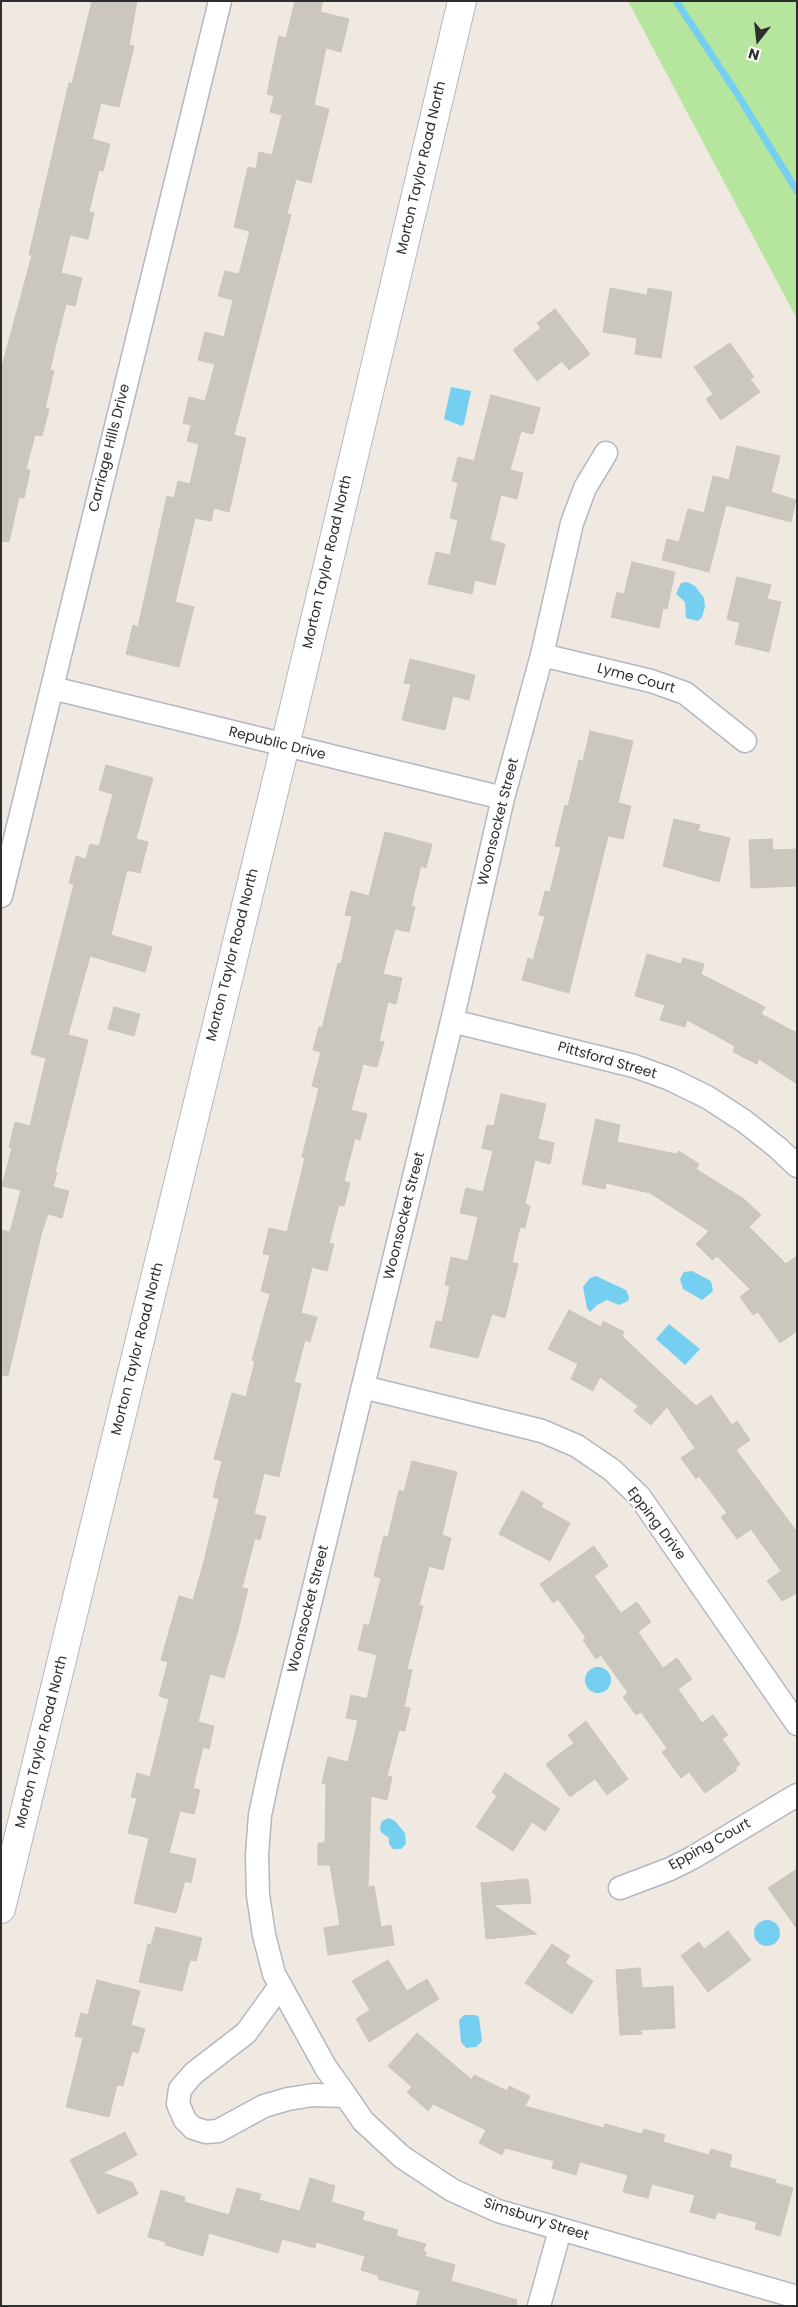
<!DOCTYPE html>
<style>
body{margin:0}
#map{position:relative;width:798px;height:2307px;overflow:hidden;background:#efe9e1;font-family:Poppins,sans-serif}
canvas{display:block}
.frame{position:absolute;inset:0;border:2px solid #2e2e2e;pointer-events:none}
.north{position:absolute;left:733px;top:15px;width:50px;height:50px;-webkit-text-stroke:4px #fff;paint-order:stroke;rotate:196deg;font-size:14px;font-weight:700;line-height:20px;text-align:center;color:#2e2e2e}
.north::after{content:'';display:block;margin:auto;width:18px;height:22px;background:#2e2e2e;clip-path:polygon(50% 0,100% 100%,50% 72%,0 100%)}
</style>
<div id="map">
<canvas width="798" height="2307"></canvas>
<div class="frame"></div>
<div class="north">N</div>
</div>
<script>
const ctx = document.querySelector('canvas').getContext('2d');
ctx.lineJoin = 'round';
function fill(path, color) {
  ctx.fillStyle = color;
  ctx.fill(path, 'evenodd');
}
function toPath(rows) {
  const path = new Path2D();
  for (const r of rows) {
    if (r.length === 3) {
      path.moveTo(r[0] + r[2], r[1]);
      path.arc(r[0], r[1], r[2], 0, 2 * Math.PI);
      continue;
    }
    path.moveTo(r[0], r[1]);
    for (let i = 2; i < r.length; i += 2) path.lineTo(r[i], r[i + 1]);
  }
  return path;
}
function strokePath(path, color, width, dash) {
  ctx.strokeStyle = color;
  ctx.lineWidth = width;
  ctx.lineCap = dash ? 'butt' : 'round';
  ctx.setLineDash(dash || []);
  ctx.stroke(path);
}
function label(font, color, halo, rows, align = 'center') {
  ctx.font = font + ' Poppins,sans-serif';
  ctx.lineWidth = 4;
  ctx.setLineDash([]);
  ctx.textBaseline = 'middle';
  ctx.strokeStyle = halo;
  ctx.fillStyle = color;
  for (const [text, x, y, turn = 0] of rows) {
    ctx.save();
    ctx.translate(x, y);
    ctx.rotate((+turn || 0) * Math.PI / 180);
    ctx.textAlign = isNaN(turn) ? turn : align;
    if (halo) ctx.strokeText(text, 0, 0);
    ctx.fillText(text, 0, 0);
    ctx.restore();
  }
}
const green = toPath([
 [628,1,797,1,797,319]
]);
const water = toPath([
 [451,387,471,391,464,424,462,426,444,419],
 [687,582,695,586,704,598,705,607,702,617,698,621,686,618,685,602,676,594,681,583],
 [692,1271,711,1281,713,1291,702,1300,683,1289,680,1279,684,1272],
 [596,1276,626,1290,629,1297,628,1301,619,1305,607,1300,597,1305,590,1312,587,1308,583,1287,590,1278],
 [669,1324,700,1349,685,1365,656,1339],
 [598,1680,13],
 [389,1818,395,1821,405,1833,406,1844,401,1849,393,1849,389,1844,389,1838,381,1832,380,1827,382,1821],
 [767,1933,13],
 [464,2015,475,2015,479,2017,482,2041,476,2047,466,2048,461,2042,459,2020]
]);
const stream = toPath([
 [676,1,736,92,797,191]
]);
const building = toPath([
 [92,1,137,1,129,45,134,46,119,107,101,103,92,139,110,144,103,171,99,170,89,212,94,213,88,239,70,235,61,273,82,278,75,306,66,304,55,348,50,370,54,371,45,408,49,409,42,436,35,435,26,469,30,470,24,498,19,497,9,542,1,541,1,370,32,255,29,255,69,83,72,84,92,1],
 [295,1,323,1,320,12,349,19,341,52,326,48,314,105,329,109,311,183,296,179,287,214,291,215,234,435,246,438,229,512,214,508,211,521,195,518,175,602,194,607,179,667,126,654,133,625,138,627,167,496,174,498,178,481,190,484,199,444,187,441,191,425,183,423,189,397,205,401,215,364,198,360,205,332,224,337,233,300,218,296,225,271,239,274,250,231,234,227,248,167,256,169,259,152,272,155,282,115,270,112,274,96,267,94,279,36,286,38,295,1],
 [610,288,647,295,648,288,672,292,661,358,635,354,637,338,603,332,610,288],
 [555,309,590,354,569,370,562,361,537,381,513,350,541,328,537,323,555,309],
 [730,343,754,377,750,379,760,392,721,420,706,399,713,394,694,367,730,343],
 [491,395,540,408,533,434,521,431,510,470,523,473,517,499,501,495,490,540,505,544,495,585,475,580,472,594,428,584,436,552,450,555,458,520,450,518,458,483,452,481,458,457,474,461,491,395],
 [737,446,780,456,771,492,796,500,791,522,726,505,709,572,662,560,667,539,679,542,688,509,704,513,713,476,729,480,737,446],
 [632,562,675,572,667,609,663,608,659,628,611,617,617,592,624,594,632,562],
 [737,577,771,585,767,599,781,602,769,652,735,644,740,623,727,619,737,577],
 [410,659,475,675,469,700,453,696,445,730,402,720,411,684,404,683,410,659],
 [590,731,633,741,618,803,631,806,623,839,608,836,569,993,522,980,528,958,533,960,545,916,539,915,545,891,550,892,561,847,555,846,565,805,568,806,579,760,583,761,590,731],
 [106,765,153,778,136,839,148,842,140,873,127,870,111,935,152,947,145,972,90,956,68,1035,88,1040,55,1172,57,1173,53,1187,69,1191,62,1218,48,1214,42,1231,8,1376,1,1375,1,1230,10,1232,21,1190,2,1186,12,1148,9,1147,15,1122,30,1126,46,1058,31,1054,74,884,69,883,76,856,86,859,90,844,99,846,113,794,99,790,106,765],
 [674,819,700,825,698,831,730,838,719,882,663,866,674,819],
 [385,832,432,844,426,868,421,866,411,906,415,907,409,932,395,929,383,974,402,978,396,1004,388,1002,379,1041,384,1042,377,1067,363,1064,351,1110,367,1114,360,1140,355,1138,344,1181,350,1183,344,1206,339,1205,329,1243,334,1244,327,1271,312,1267,301,1313,317,1317,310,1342,305,1340,294,1382,301,1384,279,1477,264,1473,254,1514,266,1517,260,1540,255,1538,242,1588,248,1589,238,1630,224,1678,210,1674,198,1722,214,1726,209,1749,203,1747,193,1788,200,1790,194,1814,180,1811,169,1853,196,1859,191,1883,185,1881,176,1913,134,1903,149,1838,128,1833,137,1798,131,1797,137,1773,150,1777,169,1699,159,1696,168,1662,161,1660,179,1596,193,1600,204,1561,219,1499,213,1497,222,1461,214,1459,232,1393,246,1397,255,1361,252,1360,270,1294,261,1291,270,1255,263,1254,269,1228,287,1232,305,1158,302,1157,319,1088,312,1086,321,1052,313,1050,319,1027,322,1028,338,963,341,964,352,916,345,915,351,891,369,896,385,832],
 [772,839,773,850,797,849,797,886,751,888,749,840,772,839],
 [647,954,681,964,683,958,704,964,701,974,765,1007,761,1014,797,1033,797,1084,759,1059,757,1064,733,1052,735,1046,687,1020,685,1027,660,1020,665,1005,635,996,647,954],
 [114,1007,140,1014,134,1036,108,1029,114,1007],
 [501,1094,546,1104,538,1139,554,1143,550,1164,535,1160,525,1204,530,1206,525,1228,520,1227,512,1262,518,1264,505,1318,492,1314,478,1358,430,1347,436,1321,442,1322,450,1286,445,1285,451,1257,468,1261,478,1217,460,1213,466,1188,483,1192,493,1151,482,1148,487,1125,494,1126,501,1094],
 [596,1119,620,1125,617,1142,676,1154,679,1151,699,1164,696,1169,744,1199,761,1215,749,1227,786,1264,797,1256,797,1331,780,1343,758,1312,753,1315,740,1297,750,1289,717,1256,712,1260,696,1244,709,1231,650,1193,606,1183,605,1189,582,1184,596,1119],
 [569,1310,601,1327,603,1321,624,1332,622,1336,696,1406,711,1395,732,1425,737,1421,750,1440,736,1450,797,1532,797,1593,782,1601,767,1581,781,1571,751,1529,737,1539,721,1517,727,1513,699,1476,696,1479,681,1458,695,1448,667,1407,651,1425,634,1411,638,1406,600,1377,593,1391,571,1379,578,1364,548,1349,569,1310],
 [412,1461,457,1472,442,1535,451,1538,443,1570,429,1566,419,1605,423,1606,407,1669,412,1670,404,1707,410,1708,405,1731,399,1730,387,1776,392,1777,387,1800,371,1796,368,1887,374,1886,381,1927,391,1925,394,1945,328,1955,324,1928,340,1925,330,1865,318,1865,318,1843,325,1843,326,1784,322,1783,328,1757,348,1762,358,1720,346,1718,351,1695,367,1699,377,1655,358,1650,364,1624,369,1626,381,1578,374,1576,384,1536,388,1537,399,1490,404,1492,412,1461],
 [522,1491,543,1503,541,1507,570,1523,550,1561,499,1534,522,1491],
 [594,1546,608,1566,594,1576,621,1613,637,1602,651,1622,638,1632,663,1668,677,1658,692,1679,678,1689,702,1723,713,1715,728,1735,722,1739,740,1764,735,1768,737,1770,705,1793,689,1772,681,1778,662,1752,667,1748,641,1712,636,1715,623,1697,628,1693,601,1655,596,1659,583,1640,586,1638,558,1599,553,1603,540,1584,594,1546],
 [586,1721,628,1779,607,1795,595,1779,570,1797,546,1764,574,1743,568,1735,586,1721],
 [505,1773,560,1809,545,1831,532,1822,513,1851,476,1827,497,1796,492,1792,505,1773],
 [797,1869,797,1929,768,1888,797,1869],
 [528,1879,531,1903,493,1905,537,1934,486,1939,481,1883,528,1879],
 [156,1927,202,1938,196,1961,190,1960,182,1991,139,1982,148,1944,151,1945,156,1927],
 [728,1931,751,1960,708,1992,681,1956,699,1942,704,1949,728,1931],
 [552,1944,570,1956,565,1963,593,1981,572,2014,525,1983,552,1944],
 [388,1960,407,1991,427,1979,439,1999,369,2042,356,2019,370,2010,352,1981,388,1960],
 [640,1968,642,1988,673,1986,675,2028,640,2030,642,2034,620,2035,616,1970,640,1968],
 [97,1980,140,1991,131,2025,145,2029,138,2053,132,2051,123,2086,117,2085,109,2117,66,2107,83,2038,75,2036,81,2013,88,2015,97,1980],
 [417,2033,472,2080,474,2075,507,2091,509,2086,530,2096,525,2106,604,2128,605,2124,642,2134,644,2129,665,2135,663,2142,709,2155,711,2149,732,2155,729,2167,776,2180,775,2183,793,2188,780,2236,755,2229,757,2222,717,2212,715,2219,690,2212,695,2195,652,2184,648,2198,623,2192,628,2175,580,2162,576,2175,552,2168,554,2161,505,2148,502,2155,479,2143,486,2130,433,2104,428,2111,407,2092,412,2087,388,2066,417,2033],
 [125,2132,137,2155,103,2173,132,2182,138,2194,98,2214,70,2160,125,2132],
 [310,2178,335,2186,331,2202,365,2212,362,2220,398,2230,396,2236,426,2244,423,2251,426,2252,425,2256,455,2265,451,2281,517,2300,516,2306,416,2306,420,2291,378,2279,379,2276,361,2270,365,2256,316,2242,315,2248,282,2239,278,2253,209,2233,203,2256,165,2245,166,2242,148,2237,161,2190,185,2197,184,2202,229,2215,237,2188,261,2194,259,2200,300,2211,310,2178]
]);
const minor = toPath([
 [606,453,585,488,572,523,542,655,503,798,452,1021,270,1768,260,1815,257,1855,258,1895,264,1935,274,1974,326,2068,346,2096,363,2121,402,2157,452,2190,498,2211,797,2297],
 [542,655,651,681,685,693,745,741],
 [52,688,503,798],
 [1,896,220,1],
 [452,1021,634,1066,670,1079,707,1097,744,1121,778,1148,797,1166],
 [363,1387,542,1431,577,1446,612,1470,640,1497,797,1724],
 [620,1888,670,1869,692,1858,797,1795],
 [280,1986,246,2033,194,2073,180,2089,178,2104,185,2120,193,2128,206,2132,218,2131,264,2106,288,2099,313,2095,346,2096],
 [539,2306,560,2230]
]);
const tertiary = toPath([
 [1,1909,285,746,462,1]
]);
const streetNames = [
 ["Morton Taylor Road North",422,168,-77],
 ["Carriage Hills Drive",110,448,-76],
 ["Morton Taylor Road North",328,562,-77],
 ["Lyme Court",636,679,15],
 ["Republic Drive",277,744,14],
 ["Woonsocket Street",499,822,-76],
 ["Morton Taylor Road North",233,955,-76],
 ["Pittsford Street",607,1061,16],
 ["Woonsocket Street",405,1216,-76],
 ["Morton Taylor Road North",138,1349,-76],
 ["Epping Drive",656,1524,53],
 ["Woonsocket Street",309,1609,-76],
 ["Morton Taylor Road North",42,1742,-76],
 ["Epping Court",710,1845,-29],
 ["Simsbury Street",536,2220,18]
];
fill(green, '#b6e59e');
fill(water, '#75cff0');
strokePath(stream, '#75cff0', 7);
fill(building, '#cbc7bf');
strokePath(building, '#cbc5ba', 1);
strokePath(minor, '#b4b7c1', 25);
strokePath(tertiary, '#b4b7c1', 30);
strokePath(minor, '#fff', 22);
strokePath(tertiary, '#fff', 28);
label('14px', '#2e2e2e', '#fff', streetNames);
</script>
